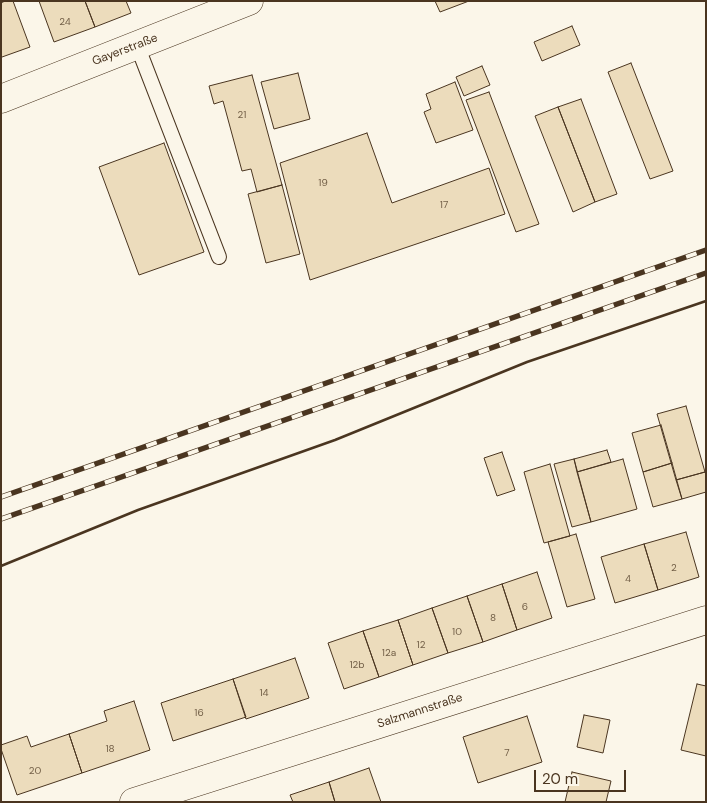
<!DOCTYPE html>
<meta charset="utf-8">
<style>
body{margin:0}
#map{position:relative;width:707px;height:803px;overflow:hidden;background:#fbf6e9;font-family:"DM Sans",sans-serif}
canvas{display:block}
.frame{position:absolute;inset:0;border:2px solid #4a3520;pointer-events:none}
.scale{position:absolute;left:534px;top:770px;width:92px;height:22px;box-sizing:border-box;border:2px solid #4a3520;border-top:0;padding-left:6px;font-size:15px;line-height:18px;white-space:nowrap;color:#4a3520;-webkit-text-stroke:4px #fbf6e9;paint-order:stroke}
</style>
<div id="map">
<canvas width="707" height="803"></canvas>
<div class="frame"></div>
<div class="scale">20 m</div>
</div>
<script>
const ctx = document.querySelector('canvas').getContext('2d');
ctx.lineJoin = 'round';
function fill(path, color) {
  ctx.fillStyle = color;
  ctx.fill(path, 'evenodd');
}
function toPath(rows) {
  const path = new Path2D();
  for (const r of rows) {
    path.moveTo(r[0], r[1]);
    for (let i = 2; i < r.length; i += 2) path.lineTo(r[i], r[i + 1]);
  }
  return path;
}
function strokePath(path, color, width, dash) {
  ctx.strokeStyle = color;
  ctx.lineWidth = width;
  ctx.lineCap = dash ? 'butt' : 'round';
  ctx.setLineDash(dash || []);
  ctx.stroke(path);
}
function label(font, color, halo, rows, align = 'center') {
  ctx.font = font + ' "DM Sans",sans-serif';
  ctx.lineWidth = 4;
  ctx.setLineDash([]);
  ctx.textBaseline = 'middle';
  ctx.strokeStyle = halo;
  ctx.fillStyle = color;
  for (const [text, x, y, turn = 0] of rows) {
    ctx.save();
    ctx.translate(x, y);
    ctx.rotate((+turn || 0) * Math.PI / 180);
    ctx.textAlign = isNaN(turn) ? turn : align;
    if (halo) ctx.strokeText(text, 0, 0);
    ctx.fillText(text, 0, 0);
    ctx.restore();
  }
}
const building = toPath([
 [5,1,13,1,30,47,2,57,1,56,1,3,5,1],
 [39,1,85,1,95,27,54,42,39,1],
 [85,1,126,1,131,13,95,27,85,1],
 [435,1,469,1,440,12,435,1],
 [572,26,580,45,542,61,534,42,572,26],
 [631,63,673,171,650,179,608,72,631,63],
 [482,66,490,85,464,96,456,77,482,66],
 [298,73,310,119,274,129,261,82,298,73],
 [252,75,282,185,257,192,251,169,242,171,223,101,214,104,209,86,252,75],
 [455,82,473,130,436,143,424,112,431,109,426,94,455,82],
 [489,92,539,224,516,232,466,100,489,92],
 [581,99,617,194,595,202,558,107,581,99],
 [558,107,595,202,573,212,535,116,558,107],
 [367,133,392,203,489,168,505,214,310,280,280,163,367,133],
 [164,143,204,252,139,275,99,167,164,143],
 [282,185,300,254,266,263,248,194,282,185],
 [686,406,705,472,676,480,657,414,686,406],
 [661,425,672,463,643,472,632,433,661,425],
 [607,450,611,462,577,472,574,459,607,450],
 [502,452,515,490,497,496,484,458,502,452],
 [574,459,591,522,572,527,554,464,574,459],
 [623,459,637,509,591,522,577,472,623,459],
 [672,463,682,499,653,507,643,472,672,463],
 [550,464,570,536,544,543,524,472,550,464],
 [705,472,706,475,706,492,682,499,676,480,705,472],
 [686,532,699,577,658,590,644,544,686,532],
 [576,534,595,599,567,607,548,542,576,534],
 [644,544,658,590,615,603,601,557,644,544],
 [537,572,552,618,517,630,502,584,537,572],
 [502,584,517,630,483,642,467,596,502,584],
 [467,596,483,642,448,653,432,608,467,596],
 [432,608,448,653,413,665,398,620,432,608],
 [398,620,413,665,379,677,363,631,398,620],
 [363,631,379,677,344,689,328,643,363,631],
 [295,658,309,698,246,719,233,679,295,658],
 [233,679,246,717,173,741,161,703,233,679],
 [697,684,706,686,706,756,681,750,697,684],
 [134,701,150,750,82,773,69,734,107,721,104,711,134,701],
 [584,715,610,720,603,753,577,747,584,715],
 [527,716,542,762,478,783,463,737,527,716],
 [69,734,82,773,17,795,1,749,1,745,27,736,31,747,69,734],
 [369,768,381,802,335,802,329,782,369,768],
 [572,772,611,781,606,802,565,802,572,772],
 [329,782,335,802,293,802,290,795,329,782]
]);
const lane = toPath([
 [137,45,219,257]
]);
const street = toPath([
 [1,99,249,1],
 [134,802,706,620]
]);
const rail = toPath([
 [1,497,706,250],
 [1,519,706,273]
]);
const wall = toPath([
 [1,566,138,510,335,440,527,362,706,301]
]);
const numberNames = [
 ["24",65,22],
 ["21",242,115],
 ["19",323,183],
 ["17",444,205],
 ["2",674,568],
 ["4",628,579],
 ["6",525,607],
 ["8",493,618],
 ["10",457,632],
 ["12",421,645],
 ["12a",389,653],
 ["12b",357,665],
 ["14",264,693],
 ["16",199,713],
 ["18",110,749],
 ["7",507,753],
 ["20",35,771]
];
const streetNames = [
 ["Gayerstraße",125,50,-21],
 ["Salzmannstraße",420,711,-18]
];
fill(building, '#ecdcbc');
strokePath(building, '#4a3520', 1);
strokePath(lane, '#4a3520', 16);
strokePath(street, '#4a3520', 29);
strokePath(lane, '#fbf6e9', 14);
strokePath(street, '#fbf6e9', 28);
strokePath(rail, '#4a3520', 5.5);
strokePath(rail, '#fbf6e9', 4, [11]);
strokePath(wall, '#4a3520', 2.5);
label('10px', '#725f47', null, numberNames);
label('12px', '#4a3520', '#fbf6e9', streetNames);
</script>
